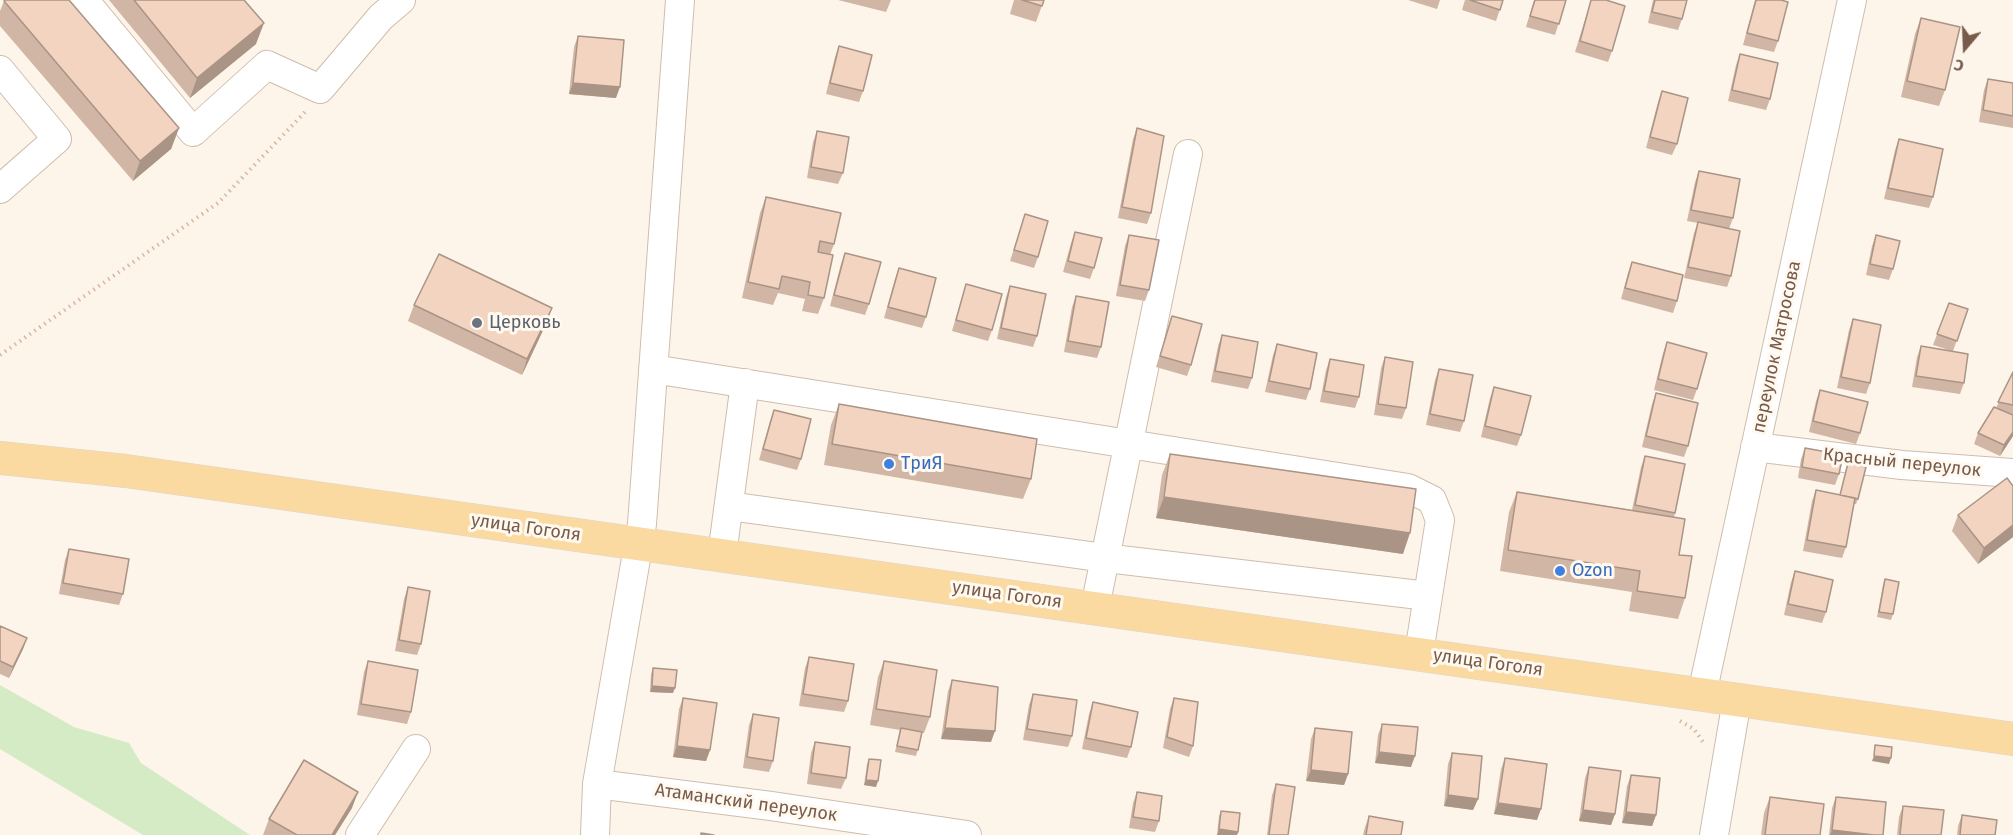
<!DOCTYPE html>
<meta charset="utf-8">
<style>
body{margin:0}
#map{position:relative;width:2013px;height:835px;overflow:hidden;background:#fdf5e9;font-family:"Fira Sans",sans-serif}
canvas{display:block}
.north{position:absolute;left:1935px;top:18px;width:60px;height:60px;-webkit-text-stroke:4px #fff9f0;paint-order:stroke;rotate:199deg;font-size:16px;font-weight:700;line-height:24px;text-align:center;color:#785b4b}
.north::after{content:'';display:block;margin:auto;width:21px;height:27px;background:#785b4b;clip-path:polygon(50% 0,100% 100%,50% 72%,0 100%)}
</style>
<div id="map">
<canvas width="2013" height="835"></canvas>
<div class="north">С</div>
</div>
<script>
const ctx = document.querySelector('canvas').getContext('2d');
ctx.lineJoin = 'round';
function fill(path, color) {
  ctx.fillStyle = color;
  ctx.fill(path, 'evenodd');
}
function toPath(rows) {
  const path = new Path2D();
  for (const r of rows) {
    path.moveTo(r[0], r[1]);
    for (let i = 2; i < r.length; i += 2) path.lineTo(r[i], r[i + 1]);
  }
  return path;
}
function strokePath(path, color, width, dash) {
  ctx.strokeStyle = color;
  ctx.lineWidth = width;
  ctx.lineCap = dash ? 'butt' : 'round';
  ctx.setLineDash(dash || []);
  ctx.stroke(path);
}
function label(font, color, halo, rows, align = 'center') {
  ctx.font = font + ' "Fira Sans",sans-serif';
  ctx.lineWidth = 6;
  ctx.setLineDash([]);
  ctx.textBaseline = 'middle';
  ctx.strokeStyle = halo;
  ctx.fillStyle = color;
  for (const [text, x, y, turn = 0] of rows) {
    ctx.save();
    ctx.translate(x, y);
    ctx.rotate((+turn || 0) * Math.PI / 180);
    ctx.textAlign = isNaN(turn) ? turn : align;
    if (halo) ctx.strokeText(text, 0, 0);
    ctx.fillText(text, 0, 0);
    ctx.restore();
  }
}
const green = toPath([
 [0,685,74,727,129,743,141,763,250,835,143,835,0,749]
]);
const path = toPath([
 [0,355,218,203,307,110],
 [1680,721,1694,729,1705,745]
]);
const minor = toPath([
 [84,0,193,132,267,65,320,89,381,17,401,0],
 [0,70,57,139,0,189],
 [653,369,1408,488,1432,500,1440,520,1419,653],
 [1755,447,1902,465,2013,473],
 [729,506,1105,558,1428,596],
 [722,555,745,383],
 [1095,607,1188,154],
 [1702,694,1852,0],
 [597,784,771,806,967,835],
 [360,835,416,749],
 [595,835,597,784,642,524,680,0],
 [1714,835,1737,700]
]);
const major = toPath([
 [0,458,126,471,2013,739]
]);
const wall = toPath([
 [109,0,244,0,256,44,190,98],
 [838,0,891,0,886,12],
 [1014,0,1044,0,1036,22,1010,14],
 [1408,0,1440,0,1437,9],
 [1465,0,1503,0,1496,21,1462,10],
 [1534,0,1566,0,1555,35,1526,27],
 [1591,0,1612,51,1608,62,1575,52],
 [1653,0,1687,0,1682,19,1678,30,1648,23],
 [1755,0,1781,0,1778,41,1774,52,1743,45],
 [4,1,179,128,171,149,133,181,0,26,0,11],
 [1921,18,1945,90,1939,106,1901,97,1915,34],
 [578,36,616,98,569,94,574,47],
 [839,46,863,91,859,102,826,94,835,57],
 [1740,54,1770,99,1766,110,1728,101,1736,65],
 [1988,79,2013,83,2013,128,1979,122,1984,90],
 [1662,91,1677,144,1672,155,1646,148,1658,102],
 [1137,128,1151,213,1147,224,1118,218,1133,139],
 [817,131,843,173,838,184,807,178,813,142],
 [1899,139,1933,197,1929,208,1884,199,1895,150],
 [1699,171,1733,218,1729,229,1731,276,1727,287,1684,278,1694,233,1698,223,1687,221,1695,182],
 [766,197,834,244,830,255,824,298,818,314,802,311,805,299,778,293,773,305,742,298,760,213],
 [1025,214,1038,257,1034,268,1010,261],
 [1075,232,1094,268,1090,279,1063,272,1071,243],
 [1129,235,1149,290,1145,301,1116,296,1125,246],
 [1876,235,1893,269,1889,280,1866,275,1872,246],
 [845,253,869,304,865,315,830,306,841,264],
 [1632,262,1677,301,1673,313,1621,299,1628,273],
 [899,268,926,317,922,328,884,318,895,279],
 [966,284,992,330,988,341,952,331],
 [1010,286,1037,336,1033,347,997,339,1006,297],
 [1076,296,1101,347,1097,358,1064,352,1072,307],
 [1949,303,1968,309,1953,351,1964,383,1960,394,1912,387,1917,357,1921,346,1949,350,1933,345],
 [414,305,546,324,522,375,408,321],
 [1172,316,1191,365,1187,376,1156,367],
 [1853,319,1870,383,1866,394,1837,388,1849,330],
 [1222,335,1252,378,1248,389,1211,382,1218,346],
 [1667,342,1697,389,1693,400,1654,390,1663,353],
 [1277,344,1310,389,1306,400,1265,392,1273,355],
 [1385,357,1406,408,1402,419,1374,415,1381,368],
 [1330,359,1359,397,1355,408,1320,402,1326,370],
 [1439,369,1464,421,1460,432,1426,425,1435,380],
 [2013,372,2013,436,2000,456,1974,444,1978,433,1996,408],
 [1494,387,1521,435,1517,446,1481,437,1490,398],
 [1820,390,1860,433,1856,444,1809,432,1816,401],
 [1656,393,1688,446,1684,457,1642,447,1652,404],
 [839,404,1031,479,1023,499,824,465,831,425],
 [774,410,801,459,797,470,759,460,770,421],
 [1805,448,1839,474,1835,485,1798,478,1801,459],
 [1170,454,1403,554,1156,518,1162,475],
 [1645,456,1675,513,1674,517,1685,598,1678,619,1629,611,1632,592,1500,571,1509,512,1517,492,1632,510,1641,467],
 [1848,463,1858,499,1856,504,1854,504,1846,547,1842,558,1803,551,1812,501,1816,490,1840,495],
 [2013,486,2013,537,1978,564,1952,531,1958,515],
 [69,549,123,594,119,605,59,594,65,560],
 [1795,571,1826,612,1822,623,1784,615,1791,582],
 [1885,579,1893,614,1891,620,1877,617,1883,585],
 [408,587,421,644,417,655,395,651,404,599],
 [0,626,27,638,23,649,9,678,0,674],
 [809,657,848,701,844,712,799,706,805,668],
 [368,661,411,712,407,724,357,715,364,672],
 [884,661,930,717,924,733,922,733,916,756,895,752,900,730,870,725,878,677],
 [653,668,673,693,650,692,651,674],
 [952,680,991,742,941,739,948,691],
 [1033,694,1072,736,1068,747,1023,740,1029,705],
 [683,698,710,750,706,761,673,757,679,709],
 [1174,698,1193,746,1189,757,1163,748,1170,709],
 [1093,702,1131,747,1127,758,1082,749,1089,714],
 [753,714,773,761,769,772,743,768,749,725],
 [1382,724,1411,767,1375,763,1378,735],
 [1315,728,1348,774,1344,785,1306,781,1311,739],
 [815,742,846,778,841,789,807,784,811,753],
 [1452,753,1478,799,1473,810,1444,806,1448,764],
 [1505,758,1537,820,1494,814,1501,769],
 [869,759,876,787,864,785,867,764],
 [1589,767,1615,814,1611,825,1579,821,1585,778],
 [1631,775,1656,815,1652,826,1622,823,1627,786],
 [1276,784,1288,835,1267,835,1272,795],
 [1137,792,1159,821,1155,832,1129,828,1133,803],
 [1770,797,1820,835,1761,835,1764,813],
 [1836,797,1883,835,1829,835,1832,808],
 [1903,806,1941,835,1897,835,1899,817],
 [352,808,335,835,263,835,269,819],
 [1221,811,1238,832,1237,835,1217,835,1219,816],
 [1962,815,1995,835,1957,835,1958,826],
 [1369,816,1401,835,1363,835,1365,827]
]);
const shadedWall = toPath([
 [264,23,256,44,190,98,197,78],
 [573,83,620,87,616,98,569,94],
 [179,128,171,149,133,181,140,161],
 [552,308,546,324,522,375,527,359],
 [2013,432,2013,436,2000,456,2004,445],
 [1164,497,1410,533,1403,554,1156,518],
 [2013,525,2013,537,1978,564,1984,548],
 [27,638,23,649,9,678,13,667],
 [652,686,675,688,673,693,650,692],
 [945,728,995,731,991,742,941,739],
 [677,746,710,750,706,761,673,757],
 [1379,752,1415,756,1411,767,1375,763],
 [1874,756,1891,758,1889,764,1872,761],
 [1311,770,1348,774,1344,785,1306,781],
 [866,780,878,781,876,787,864,785],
 [358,792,352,808,335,835,332,835],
 [1448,795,1478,799,1473,810,1444,806],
 [1498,803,1541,809,1537,820,1494,814],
 [1583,810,1615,814,1611,825,1579,821],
 [1626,812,1656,815,1652,826,1622,823],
 [1219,829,1238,832,1237,835,1217,835],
 [1832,830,1874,835,1830,835]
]);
const building = toPath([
 [5,0,69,0,179,128,140,161,4,1,5,0],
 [134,0,244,0,264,23,197,78,134,0],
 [1022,0,1044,0,1042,6,1022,0],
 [1470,0,1503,0,1500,10,1470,0],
 [1535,0,1566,0,1559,24,1530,16,1535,0],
 [1591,0,1606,0,1625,6,1612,51,1580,41,1591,0],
 [1655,0,1687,0,1682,19,1652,12,1655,0],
 [1756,0,1781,0,1788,2,1778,41,1747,33,1756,0],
 [1921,18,1960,27,1945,90,1907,81,1921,18],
 [578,36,624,40,620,87,573,83,578,36],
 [839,46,872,55,863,91,830,83,839,46],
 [1740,54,1778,63,1770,99,1732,90,1740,54],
 [1988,79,2013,83,2013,116,1983,110,1988,79],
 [1662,91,1688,98,1677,144,1650,137,1662,91],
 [1137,128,1164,136,1151,213,1122,207,1137,128],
 [817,131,849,137,843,173,811,167,817,131],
 [1899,139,1943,149,1933,197,1888,188,1899,139],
 [1699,171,1740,179,1733,218,1691,210,1699,171],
 [766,197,841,213,834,244,820,241,818,252,833,255,824,298,808,295,810,282,782,276,779,289,748,282,766,197],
 [1025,214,1048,221,1038,257,1014,250,1025,214],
 [1698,222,1740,231,1731,276,1688,267,1698,222],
 [1075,232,1102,238,1094,268,1068,261,1075,232],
 [1129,235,1159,240,1149,290,1120,285,1129,235],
 [1876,235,1900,241,1893,269,1870,264,1876,235],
 [845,253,881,262,869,304,834,295,845,253],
 [439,254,552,308,527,359,414,305,439,254],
 [1632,262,1683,275,1677,301,1625,288,1632,262],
 [899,268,936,278,926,317,888,307,899,268],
 [966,284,1002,294,992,330,956,320,966,284],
 [1010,286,1046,294,1037,336,1001,328,1010,286],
 [1076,296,1109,302,1101,347,1068,341,1076,296],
 [1949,303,1968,309,1957,341,1937,334,1949,303],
 [1172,316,1202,324,1191,365,1160,356,1172,316],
 [1853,319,1881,325,1870,383,1841,377,1853,319],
 [1222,335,1258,342,1252,378,1215,371,1222,335],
 [1667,342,1707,353,1697,389,1658,379,1667,342],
 [1277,344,1317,353,1310,389,1269,381,1277,344],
 [1921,346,1968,354,1964,383,1916,376,1921,346],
 [1385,357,1413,362,1406,408,1378,404,1385,357],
 [1330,359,1364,365,1359,397,1324,391,1330,359],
 [1439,369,1473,375,1464,421,1430,414,1439,369],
 [2013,372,2013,405,1998,402,2013,372],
 [1494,387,1531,396,1521,435,1485,426,1494,387],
 [1820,390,1868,402,1860,433,1813,421,1820,390],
 [1656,393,1698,403,1688,446,1646,436,1656,393],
 [839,404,1037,439,1031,479,832,444,839,404],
 [1994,407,2013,415,2013,432,2004,445,1978,433,1994,407],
 [774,410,811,419,801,459,763,449,774,410],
 [1805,448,1843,455,1839,474,1802,467,1805,448],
 [1170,454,1416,489,1410,533,1164,497,1170,454],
 [1645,456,1685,464,1675,513,1635,505,1645,456],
 [1848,463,1866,467,1858,499,1840,495,1848,463],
 [2007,478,2013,486,2013,525,1984,548,1958,515,2007,478],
 [1816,490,1855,498,1846,547,1807,540,1816,490],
 [1517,492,1685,519,1679,555,1692,556,1685,598,1637,591,1640,571,1508,550,1517,492],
 [69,549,129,559,123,594,63,583,69,549],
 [1795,571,1833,580,1826,612,1788,604,1795,571],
 [1885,579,1899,582,1893,614,1879,612,1885,579],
 [408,587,430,591,421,644,399,640,408,587],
 [0,626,27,638,13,667,0,661,0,626],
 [809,657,854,664,848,701,803,694,809,657],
 [368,661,418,670,411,712,361,704,368,661],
 [884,661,937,670,930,717,876,709,884,661],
 [653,668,677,670,675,688,652,686,653,668],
 [952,680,998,687,995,731,945,728,952,680],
 [1033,694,1077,700,1072,736,1027,729,1033,694],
 [683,698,717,703,710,750,677,746,683,698],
 [1174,698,1198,702,1193,746,1167,737,1174,698],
 [1093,702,1138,712,1131,747,1086,738,1093,702],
 [753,714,779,718,773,761,747,757,753,714],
 [1382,724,1418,727,1415,756,1379,752,1382,724],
 [901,728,922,732,918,750,897,746,901,728],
 [1315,728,1352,732,1348,774,1311,770,1315,728],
 [815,742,850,747,846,778,811,773,815,742],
 [1875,745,1892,747,1891,758,1874,756,1875,745],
 [1452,753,1482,756,1478,799,1448,795,1452,753],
 [1505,758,1547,764,1541,809,1498,803,1505,758],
 [869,759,881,760,878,781,866,780,869,759],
 [304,760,358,792,332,835,297,835,269,819,304,760],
 [1589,767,1621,771,1615,814,1583,810,1589,767],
 [1631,775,1660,778,1656,815,1626,812,1631,775],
 [1276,784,1295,787,1288,835,1269,835,1276,784],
 [1137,792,1162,796,1159,821,1133,817,1137,792],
 [1770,797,1824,804,1820,835,1765,835,1770,797],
 [1836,797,1886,802,1883,835,1874,835,1832,830,1836,797],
 [1903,806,1944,810,1941,835,1900,835,1903,806],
 [1221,811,1240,813,1238,832,1219,829,1221,811],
 [1962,815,1997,820,1995,835,1960,835,1962,815],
 [1369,816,1403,822,1401,835,1366,835,1369,816],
 [701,833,714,835,701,835,701,833]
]);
const markers = [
 [477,323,6,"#6b7280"],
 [889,464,6,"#3f7fe0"],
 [1560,571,6,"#3f7fe0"]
];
const worshipNames = [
 ["Церковь",489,323]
];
const streetNames = [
 ["переулок Матросова",1777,347,-78],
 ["Красный переулок",1902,463,6],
 ["улица Гоголя",526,528,8],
 ["улица Гоголя",1007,595,8],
 ["улица Гоголя",1488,663,8],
 ["Атаманский переулок",746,803,8]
];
const shopNames = [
 ["ТриЯ",901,464],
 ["Ozon",1572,571]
];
fill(green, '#d5ebc6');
strokePath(minor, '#cfbdad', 30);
strokePath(major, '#dcd4d0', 34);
strokePath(path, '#d8b7a2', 4, [1.5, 4.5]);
strokePath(minor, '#fff', 28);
strokePath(major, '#fbdaa1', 33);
fill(wall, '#d1b6a5');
fill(shadedWall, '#aa9486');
fill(building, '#f3d4c0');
strokePath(building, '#aa9486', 1.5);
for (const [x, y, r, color] of markers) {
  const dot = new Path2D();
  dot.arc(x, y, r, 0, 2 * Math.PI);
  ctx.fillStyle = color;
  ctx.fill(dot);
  strokePath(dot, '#fff9f0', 2);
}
label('18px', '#5b616d', '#fff9f0', worshipNames, 'left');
label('18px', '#785b4b', '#fff9f0', streetNames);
label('18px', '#366cbe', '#fff9f0', shopNames, 'left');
</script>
